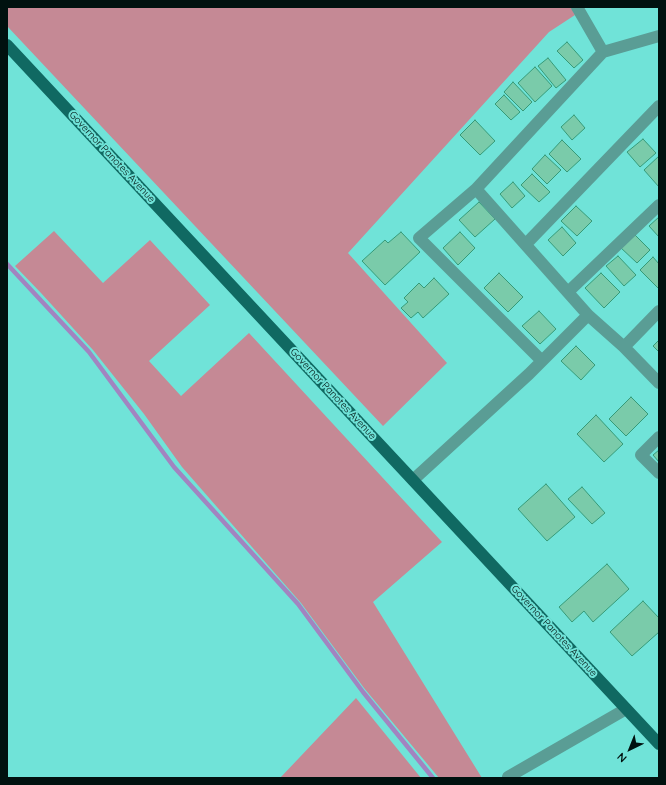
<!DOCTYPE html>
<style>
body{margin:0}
#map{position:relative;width:666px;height:785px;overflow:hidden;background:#70e3d8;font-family:Quicksand,sans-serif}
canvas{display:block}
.frame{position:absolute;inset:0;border:8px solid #00110f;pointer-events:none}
.north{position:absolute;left:610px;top:729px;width:40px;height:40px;-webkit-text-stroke:3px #70e3d8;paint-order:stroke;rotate:223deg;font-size:11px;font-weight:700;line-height:16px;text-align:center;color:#00110f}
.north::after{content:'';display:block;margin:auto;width:14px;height:18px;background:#00110f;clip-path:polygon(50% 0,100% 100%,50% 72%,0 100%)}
</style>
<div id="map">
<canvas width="666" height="785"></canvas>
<div class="frame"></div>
<div class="north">N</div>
</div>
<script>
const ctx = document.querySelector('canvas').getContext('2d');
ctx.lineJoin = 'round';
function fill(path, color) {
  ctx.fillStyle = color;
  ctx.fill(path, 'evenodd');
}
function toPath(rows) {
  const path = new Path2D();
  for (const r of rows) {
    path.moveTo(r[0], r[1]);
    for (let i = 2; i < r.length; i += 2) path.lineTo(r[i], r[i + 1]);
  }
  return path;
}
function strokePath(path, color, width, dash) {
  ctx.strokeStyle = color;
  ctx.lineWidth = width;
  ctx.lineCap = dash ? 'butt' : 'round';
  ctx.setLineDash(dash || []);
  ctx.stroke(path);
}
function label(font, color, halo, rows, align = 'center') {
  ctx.font = font + ' Quicksand,sans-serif';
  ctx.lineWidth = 4;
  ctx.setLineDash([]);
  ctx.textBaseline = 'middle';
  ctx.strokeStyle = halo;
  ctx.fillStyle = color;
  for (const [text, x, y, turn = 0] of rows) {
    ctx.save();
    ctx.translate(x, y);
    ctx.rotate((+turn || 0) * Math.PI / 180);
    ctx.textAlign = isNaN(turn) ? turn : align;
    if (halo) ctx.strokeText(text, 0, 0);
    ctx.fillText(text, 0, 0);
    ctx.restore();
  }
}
const green = toPath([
 [7,7,571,7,575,15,549,32,348,253,447,363,383,426,7,26],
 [54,231,103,283,150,240,210,305,149,361,181,396,249,333,442,542,373,602,482,778,439,778,364,688,301,603,182,467,144,414,93,350,41,293,15,266],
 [356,698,421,778,280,778]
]);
const stream = toPath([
 [7,264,89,352,174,467,298,604,363,692,433,778]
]);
const building = toPath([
 [567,42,583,60,574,68,557,51,567,42],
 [548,58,566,80,556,88,538,66,548,58],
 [535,67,552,86,535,102,518,83,535,67],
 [513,82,532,102,523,111,504,92,513,82],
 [504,95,520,112,511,120,495,104,504,95],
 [574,115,585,128,572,140,561,127,574,115],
 [475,120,495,141,480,155,460,135,475,120],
 [643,139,656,153,640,167,627,152,643,139],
 [562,140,581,159,567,172,549,154,562,140],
 [545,155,561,170,547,184,532,169,545,155],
 [659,156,659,187,644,170,659,156],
 [532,174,550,192,539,202,521,185,532,174],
 [513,182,525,196,512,208,500,194,513,182],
 [479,202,495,219,475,237,459,220,479,202],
 [576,206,592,221,577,236,561,221,576,206],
 [659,217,659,237,649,226,659,217],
 [562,227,576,243,563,256,548,240,562,227],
 [401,232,420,252,385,285,362,261,385,240,388,243,401,232],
 [460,232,475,248,458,265,443,248,460,232],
 [633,233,650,250,637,263,620,247,633,233],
 [618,256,636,275,624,286,606,266,618,256],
 [653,257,659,264,659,287,658,288,640,270,653,257],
 [499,273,523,297,508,312,484,288,499,273],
 [601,273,620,292,604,308,585,288,601,273],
 [434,278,449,294,423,318,418,312,411,318,401,308,408,302,404,298,419,283,424,288,434,278],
 [539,311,556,329,540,344,522,326,539,311],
 [659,340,659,352,653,346,659,340],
 [576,346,595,365,581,380,561,361,576,346],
 [631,397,648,414,626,436,609,419,631,397],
 [596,415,623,444,604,462,577,434,596,415],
 [659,450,659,462,653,455,659,450],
 [546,484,575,517,547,541,518,509,546,484],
 [582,487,605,513,592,524,568,499,582,487],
 [607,564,629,589,593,622,584,611,572,622,559,607,607,564],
 [643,601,659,618,659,632,632,656,610,632,643,601]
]);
const minor = toPath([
 [577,7,603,52],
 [476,189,419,238,542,361],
 [526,244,659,106],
 [568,292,659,205],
 [659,311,624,347,659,383],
 [588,315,624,347],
 [659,437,641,455,659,473],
 [413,480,529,374,588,315,476,189,603,52,659,36],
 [508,777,626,709]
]);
const major = toPath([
 [7,45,659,744]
]);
const streetNames = [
 ["Governor Panotes Avenue",112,157,47],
 ["Governor Panotes Avenue",333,394,47],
 ["Governor Panotes Avenue",554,631,47]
];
fill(green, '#c58995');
strokePath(stream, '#a284c0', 4.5);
fill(building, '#7acbaa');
strokePath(building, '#369a78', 1);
strokePath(minor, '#5a9d95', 12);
strokePath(major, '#106962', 12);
label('10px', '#00110f', '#70e3d8', streetNames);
</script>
